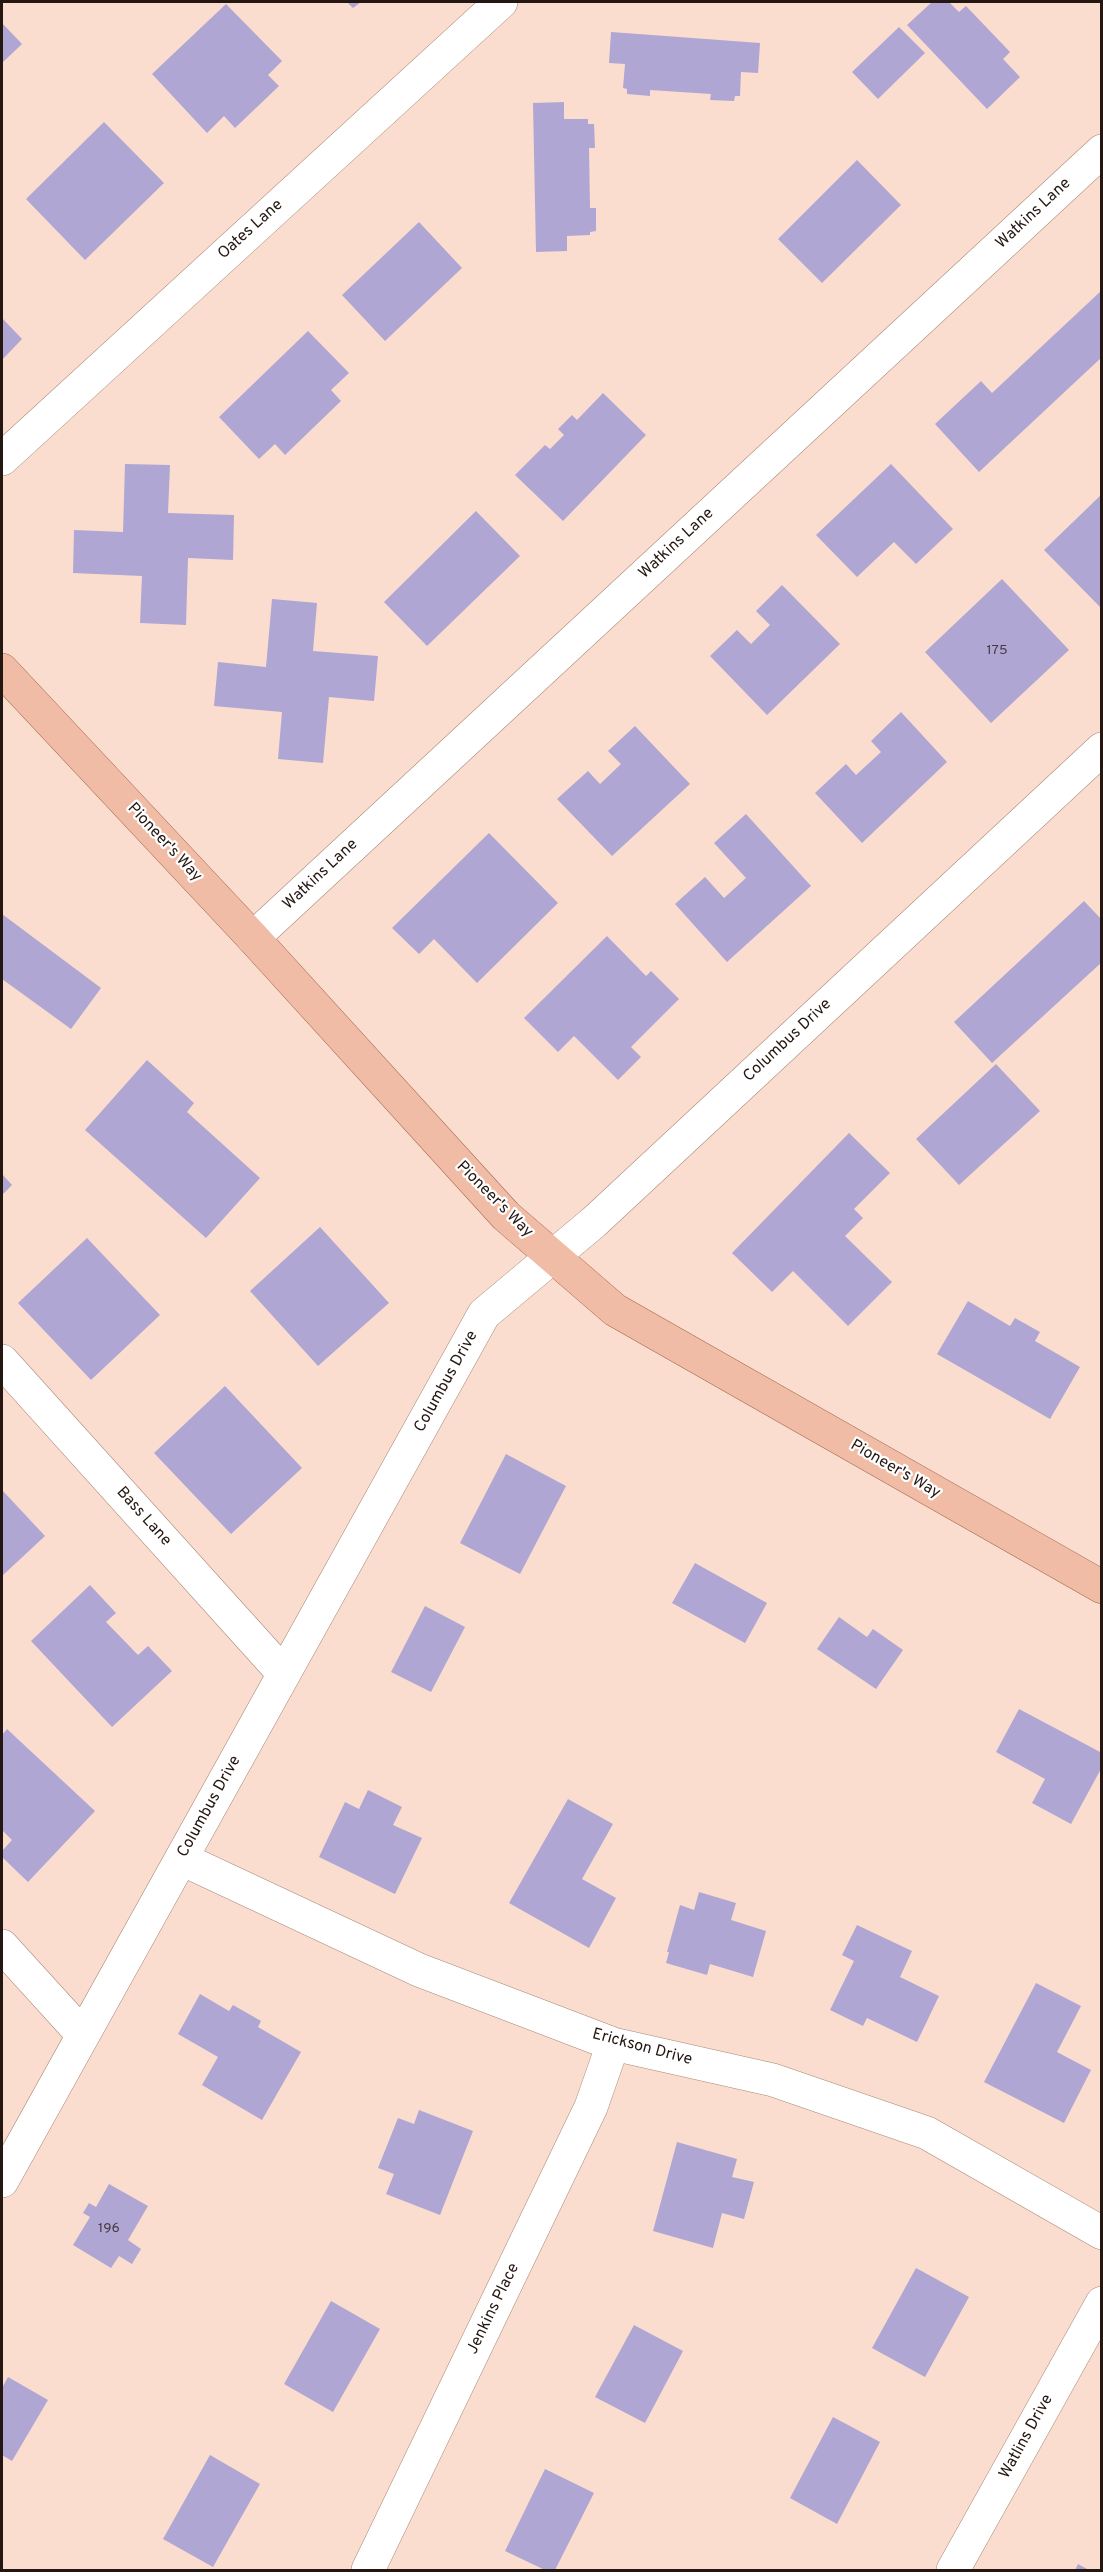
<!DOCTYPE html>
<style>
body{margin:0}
#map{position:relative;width:1103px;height:2572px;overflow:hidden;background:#faddce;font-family:Overpass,sans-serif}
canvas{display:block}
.frame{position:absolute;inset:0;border:3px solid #241711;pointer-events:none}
</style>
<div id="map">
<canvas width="1103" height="2572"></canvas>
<div class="frame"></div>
</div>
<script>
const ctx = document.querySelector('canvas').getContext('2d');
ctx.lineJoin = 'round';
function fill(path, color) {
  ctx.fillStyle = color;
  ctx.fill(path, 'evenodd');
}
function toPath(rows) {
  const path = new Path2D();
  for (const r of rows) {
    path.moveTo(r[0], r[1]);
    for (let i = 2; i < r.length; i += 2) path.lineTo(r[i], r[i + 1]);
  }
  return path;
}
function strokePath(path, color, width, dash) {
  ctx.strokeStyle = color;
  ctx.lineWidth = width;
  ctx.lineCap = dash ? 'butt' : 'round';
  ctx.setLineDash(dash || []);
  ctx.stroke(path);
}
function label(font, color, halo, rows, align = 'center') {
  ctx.font = font + ' Overpass,sans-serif';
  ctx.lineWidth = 4.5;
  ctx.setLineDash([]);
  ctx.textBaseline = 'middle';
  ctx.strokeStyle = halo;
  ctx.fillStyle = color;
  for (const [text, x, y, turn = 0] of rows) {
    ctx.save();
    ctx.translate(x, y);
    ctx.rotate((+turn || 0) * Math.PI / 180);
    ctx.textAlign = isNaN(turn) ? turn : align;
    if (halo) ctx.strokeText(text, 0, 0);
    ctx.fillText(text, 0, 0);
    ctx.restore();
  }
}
const building = toPath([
 [347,2,361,2,353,8],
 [932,2,949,2,959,12,966,6,1010,52,1003,59,1020,77,987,109,907,25],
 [226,4,282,61,268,75,279,86,235,128,224,116,207,133,152,74],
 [2,23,22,44,2,63],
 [899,27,925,53,878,99,852,72],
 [611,32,760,43,758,73,741,72,740,96,735,96,734,101,710,100,711,94,650,90,650,96,627,94,627,89,623,88,625,64,609,63],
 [564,102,564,119,588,119,588,124,594,124,595,148,589,148,590,208,596,208,596,231,590,232,590,235,567,236,567,251,536,252,533,103],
 [104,122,164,183,85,260,26,199],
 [857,160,901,205,822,283,778,239],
 [419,222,462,268,385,341,342,295],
 [1102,290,1102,357,979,472,935,424,981,381,992,393],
 [2,318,22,339,2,360],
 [308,331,349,373,331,390,341,401,285,455,275,444,259,459,219,417],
 [603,393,646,435,563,521,515,475,545,445,550,449,564,435,558,429,572,415,577,420],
 [125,464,170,465,168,513,234,515,233,560,188,558,186,625,140,623,142,576,73,573,74,530,123,532],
 [891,464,953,529,916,564,894,542,857,577,816,535],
 [1102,494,1102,609,1044,550],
 [476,511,520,556,427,646,384,602],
 [1002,579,1069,650,991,723,925,652],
 [782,585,840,644,767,715,710,656,737,630,751,644,770,625,756,611],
 [272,599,317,603,313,651,378,656,374,701,329,697,323,763,278,759,282,712,214,706,218,662,266,667],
 [901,712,947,762,862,843,815,793,846,764,856,775,881,752,871,741],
 [635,726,690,784,612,856,557,799,588,771,600,784,621,764,608,751],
 [746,814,811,886,727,962,675,904,705,877,724,898,746,878,714,843],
 [489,833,558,903,477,983,434,939,419,954,392,928],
 [1084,901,1102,920,1102,962,992,1063,954,1022],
 [2,914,101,988,71,1029,2,979],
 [607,936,646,976,651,971,679,999,631,1047,641,1057,618,1080,574,1036,558,1052,524,1018],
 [147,1060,194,1103,187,1112,260,1178,206,1238,85,1130],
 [996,1064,1040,1111,959,1185,916,1139],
 [849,1133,890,1173,854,1209,863,1218,845,1236,892,1282,848,1326,793,1271,772,1292,732,1253],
 [2,1174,12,1185,2,1195],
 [320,1227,389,1303,318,1366,250,1291],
 [87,1238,160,1315,91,1380,18,1303],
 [968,1301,1010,1326,1015,1318,1040,1332,1035,1341,1080,1367,1050,1419,937,1354],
 [225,1386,302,1468,231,1534,154,1453],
 [506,1454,566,1486,520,1574,460,1543],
 [2,1490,45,1536,2,1576],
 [695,1563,767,1603,745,1643,672,1603],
 [90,1585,116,1613,106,1622,138,1655,148,1646,172,1671,112,1727,31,1641],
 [425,1606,465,1627,431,1692,391,1672],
 [839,1617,867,1637,873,1629,903,1650,876,1689,817,1649],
 [1019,1709,1102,1753,1102,1767,1071,1824,1032,1803,1045,1779,996,1752],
 [7,1729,95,1811,28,1882,2,1857,2,1851,12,1840,2,1830,2,1735],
 [368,1790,402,1807,393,1825,422,1838,395,1894,319,1857,345,1802,359,1809],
 [568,1799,613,1824,582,1879,616,1898,589,1948,509,1903],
 [699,1892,736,1903,731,1920,766,1931,753,1977,710,1964,707,1975,666,1963,669,1952,667,1952,680,1905,694,1910],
 [857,1925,912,1951,900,1977,939,1996,917,2042,867,2018,863,2026,830,2010,854,1961,842,1955],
 [1036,1983,1081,2006,1057,2052,1091,2070,1064,2123,984,2082],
 [200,1994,229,2011,233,2005,261,2021,258,2027,301,2052,262,2120,202,2085,218,2057,178,2034],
 [419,2110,473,2131,440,2215,386,2194,394,2174,378,2168,398,2118,414,2124],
 [677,2142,737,2159,732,2177,754,2182,744,2219,722,2213,713,2248,653,2231],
 [109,2184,148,2206,128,2240,141,2249,132,2264,119,2256,111,2268,73,2245,90,2217,83,2213,89,2203,96,2207],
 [916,2268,969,2297,925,2377,872,2348],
 [331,2301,380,2329,333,2412,284,2384],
 [634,2325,683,2351,645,2423,595,2397],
 [8,2377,48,2400,12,2461,2,2455,2,2388],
 [833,2417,880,2442,837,2524,790,2498],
 [210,2455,260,2484,213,2567,163,2539],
 [545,2469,594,2493,555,2570,545,2570,505,2551],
 [1078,2564,1089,2570,1075,2570]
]);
const minor = toPath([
 [2,459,501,2],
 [253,938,1102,151],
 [2,1361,284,1674],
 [182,1859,419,1970,613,2044,773,2080,927,2133,1102,2233],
 [2,1946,83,2035],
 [2,2181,484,1314,594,1222,1102,749],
 [368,2570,591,2107,613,2044],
 [953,2570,1102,2303]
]);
const major = toPath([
 [2,670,253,938,506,1216,615,1310,1102,1587]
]);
const numberNames = [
 ["175",997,651],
 ["196",109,2229]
];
const streetNames = [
 ["Watkins Lane",1034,214,-43],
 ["Oates Lane",251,230,-42],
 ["Watkins Lane",677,544,-43],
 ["Pioneer's Way",164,843,47],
 ["Watkins Lane",321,875,-43],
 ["Columbus Drive",788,1041,-43],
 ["Pioneer's Way",494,1200,45],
 ["Columbus Drive",447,1382,-61],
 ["Pioneer's Way",895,1470,30],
 ["Bass Lane",143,1517,48],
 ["Columbus Drive",210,1807,-61],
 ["Erickson Drive",642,2048,15],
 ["Jenkins Place",494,2309,-64],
 ["Watlins Drive",1027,2437,-61]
];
fill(building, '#afa6d4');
strokePath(minor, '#a88877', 34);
strokePath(major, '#a3664c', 34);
strokePath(minor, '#fff', 33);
strokePath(major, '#f1bca6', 33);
label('14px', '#473b42', null, numberNames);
label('16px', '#241711', '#fff', streetNames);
</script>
